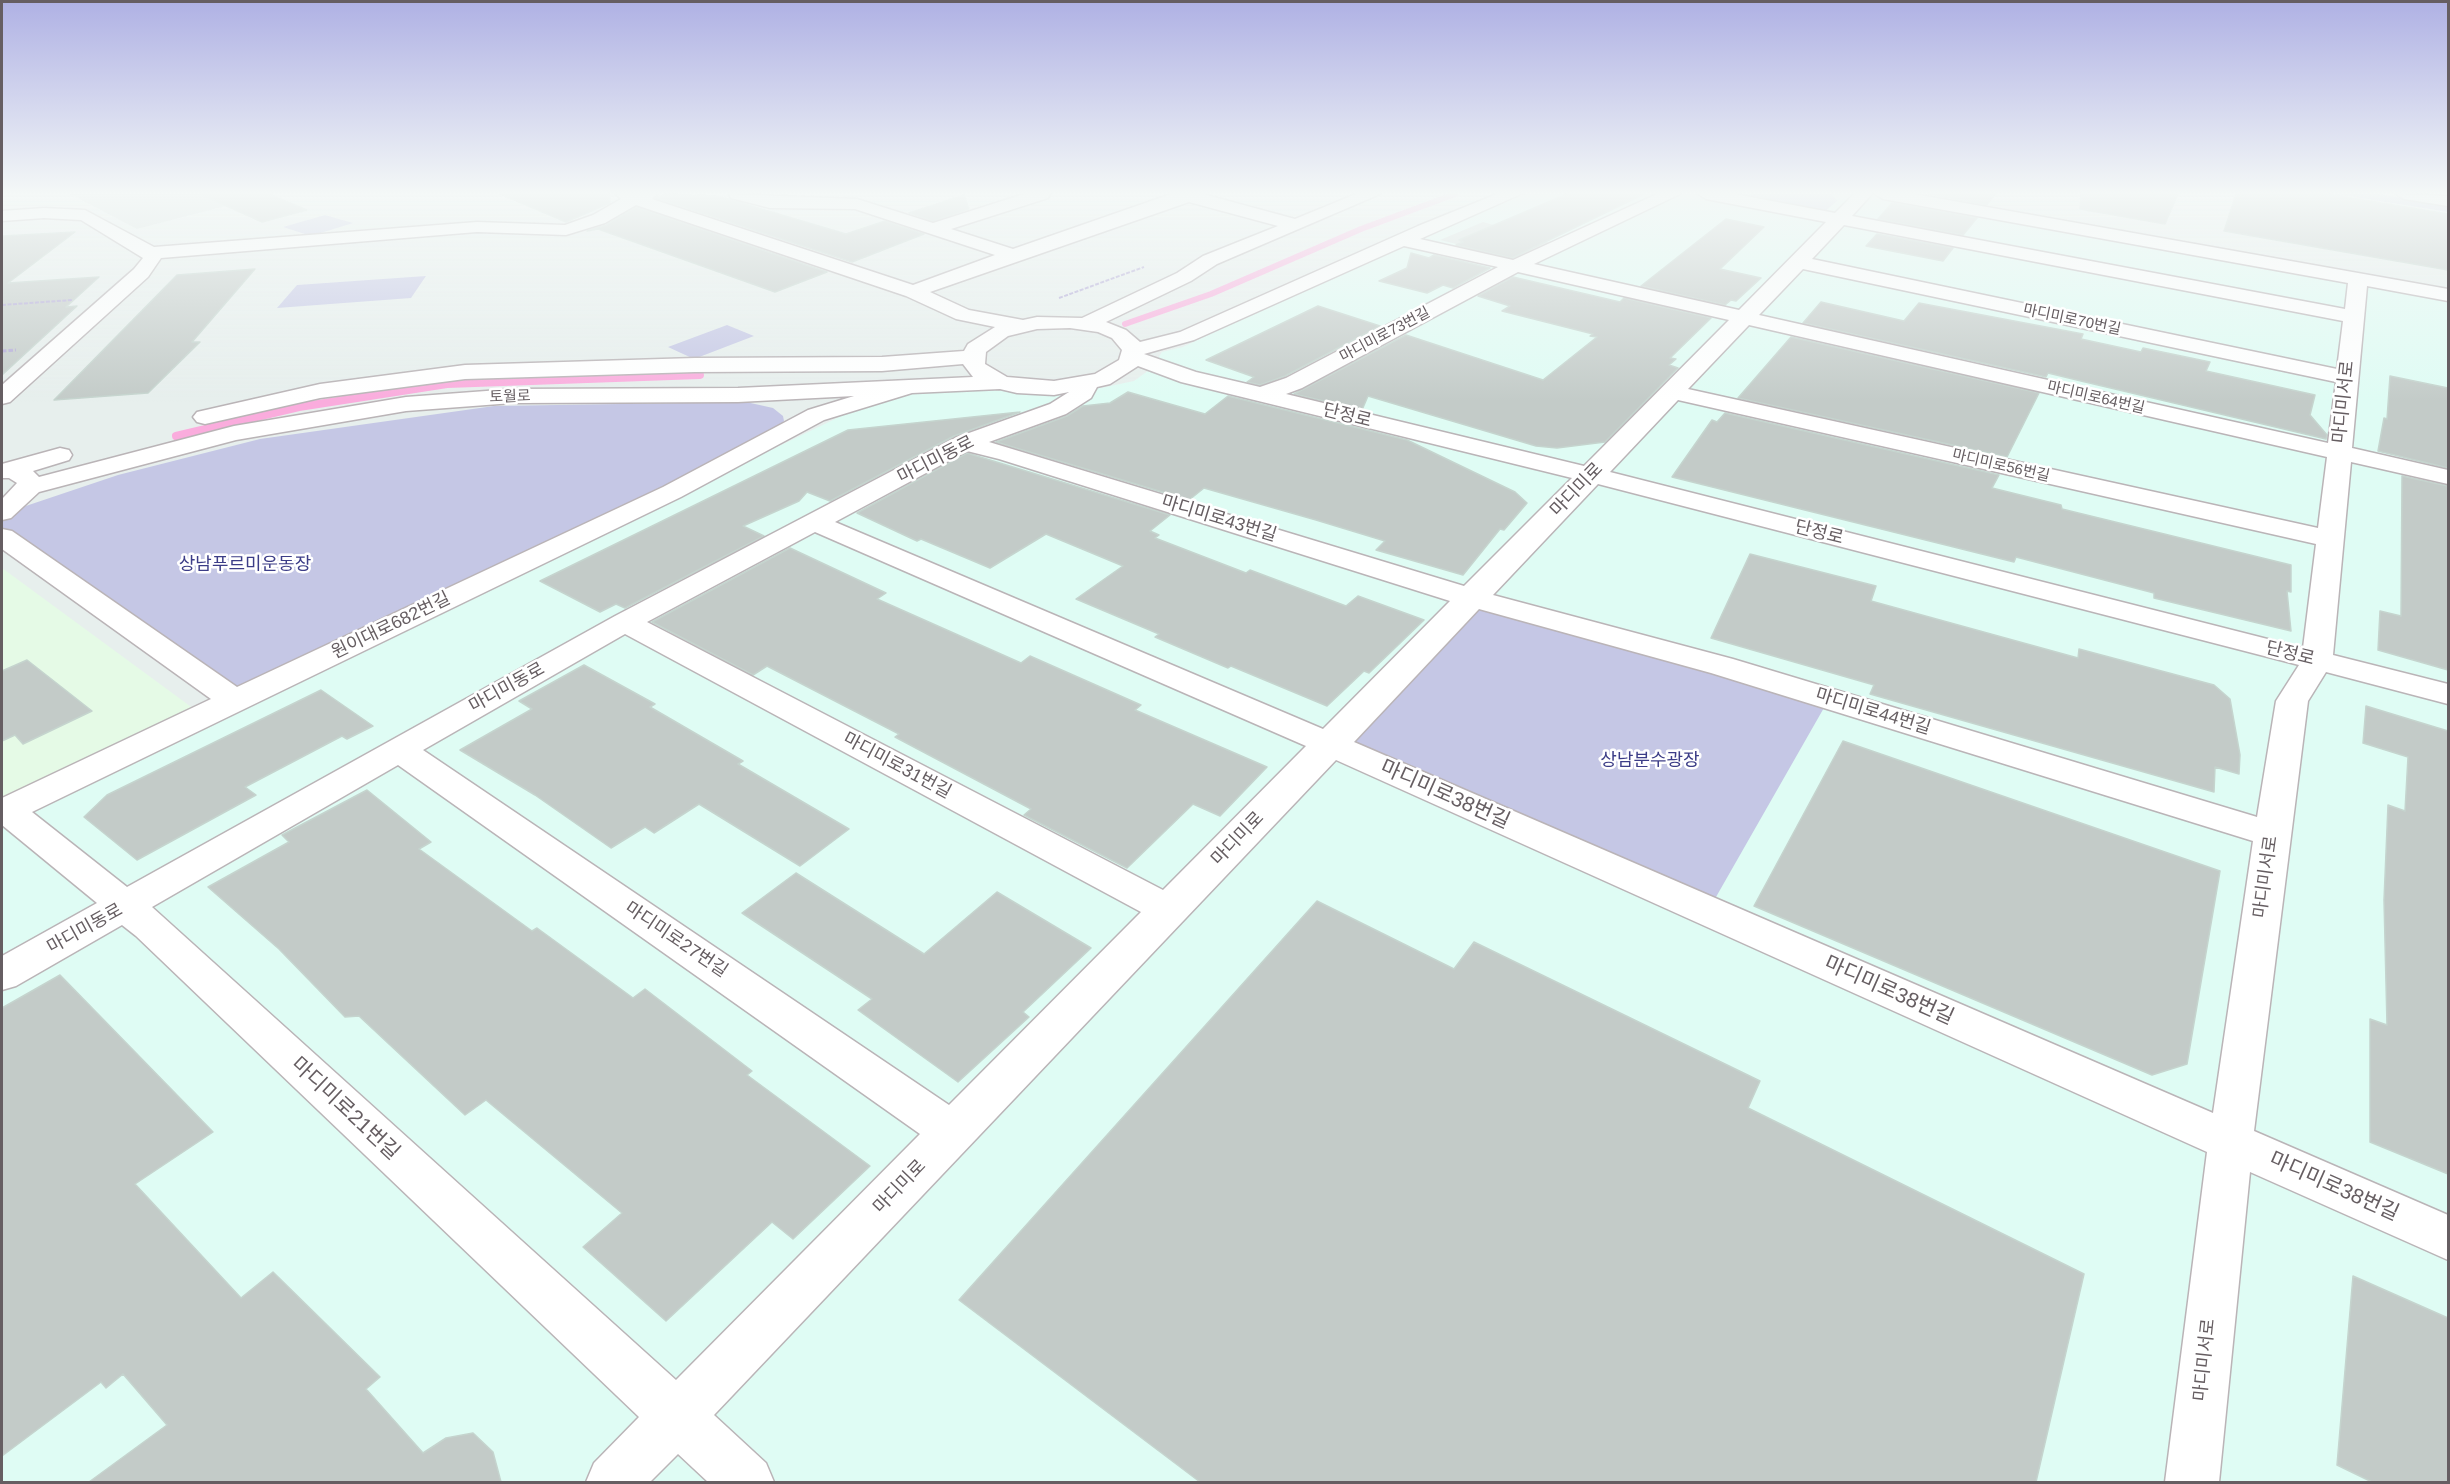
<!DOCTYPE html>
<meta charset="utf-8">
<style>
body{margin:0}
#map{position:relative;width:2450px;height:1484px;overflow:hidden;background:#e7efed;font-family:Helvetica,sans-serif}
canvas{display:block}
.frame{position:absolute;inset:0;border:3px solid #665e62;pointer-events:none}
</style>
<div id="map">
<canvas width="2450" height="1484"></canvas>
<div class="frame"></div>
</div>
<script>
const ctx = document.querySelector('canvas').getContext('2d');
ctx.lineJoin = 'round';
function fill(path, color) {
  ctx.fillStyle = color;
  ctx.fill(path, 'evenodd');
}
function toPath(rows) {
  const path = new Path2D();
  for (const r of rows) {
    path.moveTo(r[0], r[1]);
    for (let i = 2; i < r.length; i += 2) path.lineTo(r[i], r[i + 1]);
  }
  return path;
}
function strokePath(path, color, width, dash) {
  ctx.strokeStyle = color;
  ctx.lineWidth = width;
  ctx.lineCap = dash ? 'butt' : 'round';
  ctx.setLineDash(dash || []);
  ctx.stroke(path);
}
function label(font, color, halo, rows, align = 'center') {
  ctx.font = font + ' Helvetica,"Noto Sans KR",sans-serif';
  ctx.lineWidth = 5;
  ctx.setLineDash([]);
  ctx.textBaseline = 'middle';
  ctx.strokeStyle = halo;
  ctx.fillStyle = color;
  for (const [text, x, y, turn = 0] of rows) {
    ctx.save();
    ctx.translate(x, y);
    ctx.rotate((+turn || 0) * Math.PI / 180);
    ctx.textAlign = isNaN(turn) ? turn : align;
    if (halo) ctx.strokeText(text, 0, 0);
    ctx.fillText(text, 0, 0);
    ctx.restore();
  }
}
const commercial = toPath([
 [1525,194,1885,194,2448,296,2448,1482,2,1482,2,822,866,404,882,398,921,392,1101,388,1134,381,1152,368,1162,352,1183,347,1387,250]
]);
const education = toPath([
 [70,194,272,194,137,229],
 [1483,222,1546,240,1548,243,1519,258,1513,258,1440,240]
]);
const medical = toPath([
 [2,568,194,709,2,797]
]);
const green = toPath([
 [1753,194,1832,194,1837,201,1823,213,1749,199],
 [2336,194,2378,194,2448,206,2448,212],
 [325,215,353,223,311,236,283,227],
 [426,276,411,298,277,308,297,285],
 [727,325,754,336,694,359,668,347],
 [746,402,773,408,783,416,784,421,775,433,235,701,2,537,2,514,118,475,260,439,494,406],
 [1472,598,1829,699,1708,911,1330,744]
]);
const streamFar1 = toPath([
 [1125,324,1211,294,1361,229,1455,194]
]);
const stream = toPath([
 [176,436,299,407,447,384,700,375]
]);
const building = toPath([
 [200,194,269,194,307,210,262,222,200,194],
 [500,194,609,194,610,203,566,222,500,194],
 [664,194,718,196,846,234,885,221,924,234,852,262,656,198,664,194],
 [1567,194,1644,194,1512,258,1456,245,1463,242,1459,240,1567,194],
 [1929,194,1995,194,1987,205,1929,194],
 [2081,194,2178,194,2165,224,2080,209,2081,194],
 [2236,194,2328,194,2448,214,2448,270,2224,231,2236,194],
 [964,195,969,209,933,221,909,213,964,195],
 [1892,203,1977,218,1963,235,1878,219,1892,203],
 [636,207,827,272,775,292,598,229,587,231,606,225,636,207],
 [1726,219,1764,227,1720,269,1761,278,1736,301,1731,300,1725,305,1641,286,1726,219],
 [75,232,8,283,99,277,66,307,77,306,2,375,2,236,75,232],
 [1877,234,1953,248,1943,261,1866,246,1877,234],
 [1411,253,1429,258,1434,255,1490,268,1453,288,1443,285,1427,293,1379,281,1407,268,1411,253],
 [255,269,192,342,200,342,148,393,54,400,177,275,255,269],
 [1513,277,1620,302,1624,298,1711,318,1670,358,1676,359,1669,365,1678,368,1605,442,1557,448,1536,446,1368,396,1362,410,1294,394,1406,335,1543,380,1597,337,1590,336,1593,334,1502,311,1510,306,1478,296,1513,277],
 [1821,302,1904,321,1919,303,2083,334,2081,339,2141,352,2143,348,2210,362,2206,371,2315,395,2310,415,2327,435,2326,439,2081,381,2048,373,2046,377,1803,323,1821,302],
 [1318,306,1380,326,1285,376,1260,385,1247,382,1254,377,1206,360,1318,306],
 [1791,337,2039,393,2007,457,1738,398,1791,337],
 [2390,376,2448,388,2448,468,2378,451,2384,418,2387,419,2390,376],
 [1128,392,1205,414,1228,396,1407,440,1515,492,1527,503,1504,530,1500,529,1463,575,1376,550,1385,541,1316,520,1204,488,1189,500,996,442,1067,416,1083,406,1110,403,1128,392],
 [1020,412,954,436,830,501,807,492,799,501,743,526,764,536,625,608,616,604,600,612,540,581,848,430,1020,412],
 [1725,413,1999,475,1992,488,2061,505,2062,509,2291,565,2291,592,2287,591,2291,631,2154,598,2154,593,2016,557,2014,562,1672,477,1712,420,1717,422,1725,413],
 [967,453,1170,515,1150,531,1159,535,1155,538,1246,573,1250,570,1346,606,1358,596,1424,620,1369,673,1364,671,1327,706,1231,666,1228,668,1155,637,1159,634,1076,599,1123,566,1046,534,990,568,921,539,917,541,857,513,967,453],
 [2402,476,2448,486,2448,670,2378,650,2380,611,2401,616,2402,476],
 [790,548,886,593,877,599,1021,663,1030,656,1141,705,1135,710,1267,767,1220,816,1193,804,1127,868,1024,815,1031,809,895,737,899,734,767,666,753,675,652,622,790,548],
 [1750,554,1876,586,1871,601,2078,658,2079,649,2214,685,2230,699,2240,755,2239,774,2215,767,2214,792,1870,694,1874,685,1711,638,1750,554],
 [27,660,92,711,23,744,15,735,2,741,2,671,27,660],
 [584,665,655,704,650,707,743,761,738,764,849,829,800,866,699,804,654,833,645,827,611,848,535,795,460,750,532,709,519,701,584,665],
 [321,690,373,726,347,739,342,736,245,787,256,795,137,860,84,817,107,795,321,690],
 [2366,706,2448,731,2448,1174,2370,1142,2370,1019,2387,1025,2384,900,2388,805,2405,811,2408,757,2363,743,2366,706],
 [1843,741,2220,871,2187,1064,2152,1075,1754,906,1843,741],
 [367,790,431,842,419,849,532,931,537,928,633,998,645,989,752,1071,747,1075,870,1166,793,1239,772,1222,666,1321,583,1247,622,1213,486,1100,465,1115,359,1016,345,1017,279,949,208,887,289,842,282,835,367,790],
 [796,873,924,954,997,892,1091,948,1023,1012,1029,1017,958,1082,858,1010,872,999,742,913,796,873],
 [1317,901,1454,969,1474,942,1760,1081,1748,1108,2084,1274,2036,1482,1200,1482,959,1300,1317,901],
 [60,975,213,1132,135,1184,241,1298,273,1272,380,1377,366,1389,423,1453,446,1438,473,1433,493,1452,501,1482,89,1482,167,1425,123,1374,106,1388,101,1382,2,1456,2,1008,60,975],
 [2353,1276,2448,1318,2448,1482,2372,1482,2337,1465,2353,1276]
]);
const pathFar1 = toPath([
 [1059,298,1144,267],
 [2,305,72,300]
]);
const path = toPath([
 [2,351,16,350]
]);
const minor = toPath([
 [616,194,657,194,652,199,913,285,995,255,855,209,770,208,731,198,729,194,857,199,933,223,1024,194,1050,194,1048,198,951,229,1013,249,1171,194,1203,194,1295,219,1356,194,1380,194,1217,264,1191,281,1106,322,1126,330,1140,342,1180,332,1418,226,1497,194,1521,194,1420,239,1513,260,1657,194,1680,194,1534,264,1739,310,1826,222,1706,199,1698,194,1735,194,1835,213,1854,194,1872,194,1852,216,2345,309,2348,283,1883,199,1875,194,1914,194,2448,289,2448,301,2367,286,2352,448,2448,470,2448,484,2351,462,2333,655,2448,684,2448,704,2326,672,2308,701,2254,1131,2448,1215,2448,1260,2250,1172,2219,1482,2165,1482,2207,1152,1336,760,714,1415,766,1463,774,1482,708,1482,678,1454,650,1482,586,1482,594,1463,639,1417,136,936,122,925,16,986,2,990,2,956,97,903,2,825,2,798,211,699,2,549,2,529,12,531,237,687,663,487,808,410,854,396,738,402,513,403,406,411,236,440,39,492,11,518,2,520,2,499,17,483,9,478,2,478,2,464,60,448,69,450,72,455,69,460,33,471,39,477,234,426,406,397,513,389,738,388,973,377,963,364,882,371,695,372,465,379,320,398,205,424,197,422,193,417,197,412,320,384,465,365,695,358,882,357,964,351,968,344,995,327,956,319,906,296,636,205,605,223,566,235,477,232,161,258,148,277,10,402,2,404,2,385,134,269,143,258,81,220,44,218,2,221,2,211,44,208,85,210,154,247,477,222,565,225,593,215,621,199,616,194],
 [1189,202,1278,226,1203,256,1177,273,1082,318,1037,317,1023,320,969,310,930,292,1189,202],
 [1844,225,2343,321,2337,369,1812,259,1844,225],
 [1404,246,1498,267,1286,378,1260,387,1196,372,1144,354,1194,340,1404,246],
 [1803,269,2336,382,2328,443,1759,315,1803,269],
 [1518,272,1729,320,1584,466,1286,394,1302,388,1518,272],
 [1749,325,2327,457,2318,528,1688,389,1749,325],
 [1070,328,1098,332,1112,338,1122,350,1119,360,1095,374,1054,381,1007,377,985,364,986,352,1008,336,1037,329,1070,328],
 [1138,366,1181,382,1572,478,1464,586,989,442,1066,414,1091,398,1097,387,1110,384,1138,366],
 [1000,389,1017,393,1054,395,1069,392,1050,404,955,438,615,616,127,887,32,812,681,497,824,420,912,393,1000,389],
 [1678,400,2316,544,2303,648,1610,472,1678,400],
 [967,451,999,459,1450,601,1323,729,835,522,967,451],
 [1598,484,2299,665,2276,701,2257,817,1733,659,1493,595,1598,484],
 [815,532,1306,746,1163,890,647,622,815,532],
 [1479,609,1711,673,2253,841,2213,1113,1354,742,1479,609],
 [625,634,1141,912,949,1105,423,750,625,634],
 [398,765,920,1134,676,1380,152,907,398,765],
 [2396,194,2448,196,2448,206,2404,199,2396,194]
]);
const farStreetnames = [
 ["마디미로70번길",2072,320,12],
 ["마디미로73번길",1385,335,-28],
 ["토월로",510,397,-2],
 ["마디미로64번길",2096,398,13],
 ["마디미로56번길",2001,466,13]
];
const streetNames = [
 ["마디미서로",2344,402,-84],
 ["단정로",1347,416,14],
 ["마디미동로",936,460,-27],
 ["마디미로",1577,490,-46],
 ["마디미로43번길",1219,519,17],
 ["단정로",1819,533,14],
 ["원이대로682번길",391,626,-26],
 ["단정로",2290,654,14],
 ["마디미동로",507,688,-29],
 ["마디미로44번길",1873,712,17],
 ["마디미로31번길",897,766,28],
 ["마디미로",1238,839,-46],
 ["마디미서로",2266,877,-82],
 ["마디미동로",85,929,-29],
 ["마디미로27번길",676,940,34],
 ["마디미로",900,1187,-46],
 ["마디미서로",2205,1360,-84]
];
const parkNames = [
 ["상남푸르미운동장",245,565],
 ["상남분수광장",1650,761]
];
const nearStreetnames = [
 ["마디미로38번길",1445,795,24],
 ["마디미로38번길",1889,991,24],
 ["마디미로21번길",345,1109,43],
 ["마디미로38번길",2334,1187,24]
];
fill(commercial, '#dffcf4');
fill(education, '#d5dfdc');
fill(medical, '#e5fae6');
fill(green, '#c5c7e5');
strokePath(streamFar1, '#faacdd', 6);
strokePath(stream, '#faacdd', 8);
fill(building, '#c3cbc8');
strokePath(building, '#c5d4ce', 1.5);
strokePath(minor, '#bab4b7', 3);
strokePath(pathFar1, '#b2a9d6', 2, [4, 1.5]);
strokePath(path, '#b2a9d6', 3, [4.5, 2]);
fill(minor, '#fff');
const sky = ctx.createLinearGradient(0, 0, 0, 402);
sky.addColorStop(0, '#afb1e4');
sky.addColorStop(0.48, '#f4f8f7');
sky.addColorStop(1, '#f4f8f700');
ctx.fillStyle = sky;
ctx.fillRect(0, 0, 2450, 402);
label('15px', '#665e62', '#fff', farStreetnames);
label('18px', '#665e62', '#fff', streetNames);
label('18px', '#3c3d87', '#fff', parkNames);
label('21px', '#665e62', '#fff', nearStreetnames);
</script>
